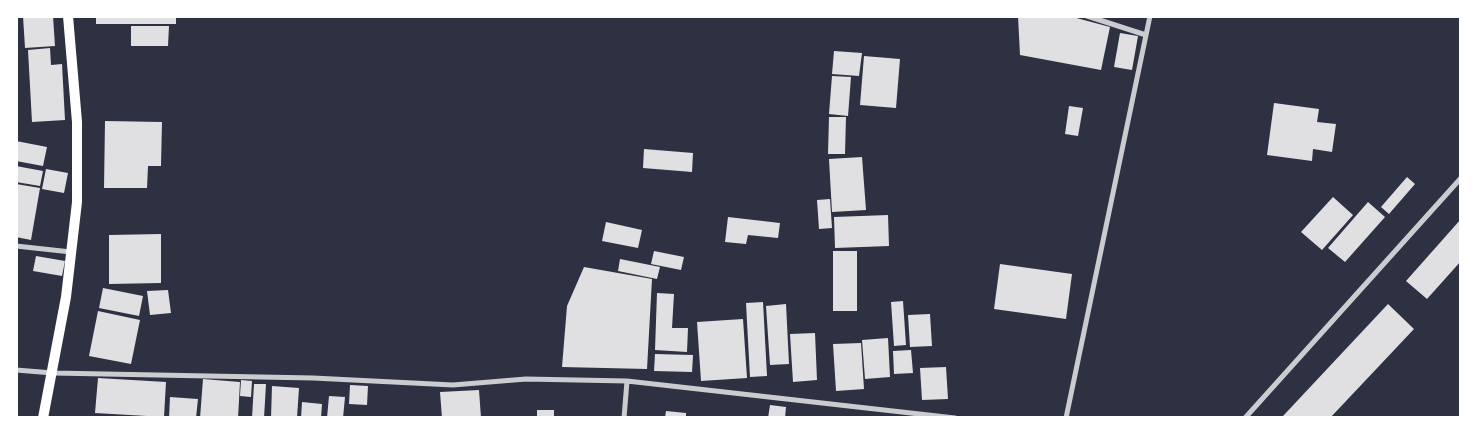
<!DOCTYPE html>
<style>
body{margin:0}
#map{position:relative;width:1477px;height:434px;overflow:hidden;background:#2d3142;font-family:"PT Sans",sans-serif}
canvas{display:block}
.frame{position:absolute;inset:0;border:18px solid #fff;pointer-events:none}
</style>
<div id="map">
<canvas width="1477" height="434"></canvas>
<div class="frame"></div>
</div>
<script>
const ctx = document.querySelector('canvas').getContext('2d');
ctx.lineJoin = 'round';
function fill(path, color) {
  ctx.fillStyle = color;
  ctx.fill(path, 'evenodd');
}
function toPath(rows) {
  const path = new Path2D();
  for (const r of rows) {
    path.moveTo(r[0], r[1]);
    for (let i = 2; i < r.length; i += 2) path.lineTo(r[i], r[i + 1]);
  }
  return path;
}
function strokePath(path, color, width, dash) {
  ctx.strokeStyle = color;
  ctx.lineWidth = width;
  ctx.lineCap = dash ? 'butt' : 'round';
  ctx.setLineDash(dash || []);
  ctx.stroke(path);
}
const building = toPath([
 [23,16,53,16,55,46,25,48],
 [96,16,176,16,176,24,96,24],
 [1018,16,1069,16,1110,27,1101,70,1020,55],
 [131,26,169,26,168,46,131,46],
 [1120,33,1138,36,1132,70,1114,67],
 [50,48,51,65,62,64,65,120,32,122,28,50],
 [834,51,862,53,859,76,832,74],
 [864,56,900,59,896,108,860,105],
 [832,76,851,77,848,116,829,114],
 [1274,103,1319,109,1317,122,1336,124,1332,152,1313,149,1312,161,1267,155],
 [1069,106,1083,108,1078,136,1065,134],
 [829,117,846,117,845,154,828,154],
 [105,121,162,122,161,166,148,166,147,188,104,188],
 [16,141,47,147,43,166,16,161],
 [644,149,693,153,692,172,643,168],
 [862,157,866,210,832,212,829,159],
 [16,166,43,171,40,186,16,182],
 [46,169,68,173,64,193,42,189],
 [1407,177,1415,184,1389,214,1381,207],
 [16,184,40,188,31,240,16,237],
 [1333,197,1353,215,1322,250,1301,232],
 [830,199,832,228,819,229,817,200],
 [1368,202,1385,217,1345,262,1328,248],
 [888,215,889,246,835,248,834,217],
 [728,217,780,223,778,238,748,235,746,244,725,242],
 [1461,219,1461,261,1427,299,1406,281],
 [606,222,642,230,638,248,602,241],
 [161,234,161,283,109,284,109,235],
 [654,251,684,257,681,270,651,264],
 [833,251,857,251,857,311,833,311],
 [36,256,65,261,62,276,33,271],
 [620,259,660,267,657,279,618,271],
 [1000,264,1072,274,1066,319,994,309],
 [584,267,652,279,647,369,562,367,567,306],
 [103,288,143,296,139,316,99,308],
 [168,290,171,313,150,315,147,291],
 [657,293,674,294,672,328,688,328,687,352,655,350],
 [903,301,906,345,894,346,891,302],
 [763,302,767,376,750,377,746,303],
 [786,304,789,364,770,365,766,306],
 [1388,304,1414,329,1330,418,1285,418,1283,416],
 [98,311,140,320,131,364,89,356],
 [930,314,932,346,910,347,908,315],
 [743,319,747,378,701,381,697,322],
 [815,333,817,380,793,382,790,334],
 [888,338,890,377,865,379,862,340],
 [861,343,864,389,836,391,833,344],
 [911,350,913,373,894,374,893,351],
 [655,354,693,355,692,372,654,371],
 [946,367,948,399,922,400,920,368],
 [98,378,166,382,164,417,95,413],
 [203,379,240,382,238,418,200,418],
 [241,380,252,381,251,397,240,396],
 [254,384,266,384,264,418,252,418],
 [350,385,368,386,367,405,349,404],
 [272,386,299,388,297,418,271,418],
 [479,390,481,418,442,418,440,392],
 [329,396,345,397,343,418,327,418],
 [170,397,198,399,196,418,169,418],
 [302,402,322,404,321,418,301,418],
 [770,405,786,407,785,418,768,418],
 [537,410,554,410,554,418,537,418],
 [666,411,686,413,686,418,665,418]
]);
const minor = toPath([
 [1087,16,1146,35],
 [16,246,71,252],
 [16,370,53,373,313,378,453,385,526,379,627,381,955,418],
 [624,418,627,381],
 [1066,418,1150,16],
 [1245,418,1461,178]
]);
const secondary = toPath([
 [43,418,66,297,77,202,77,122,68,16]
]);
fill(building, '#e0e0e3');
strokePath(minor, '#caccd0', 5);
strokePath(secondary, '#fff', 10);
</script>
